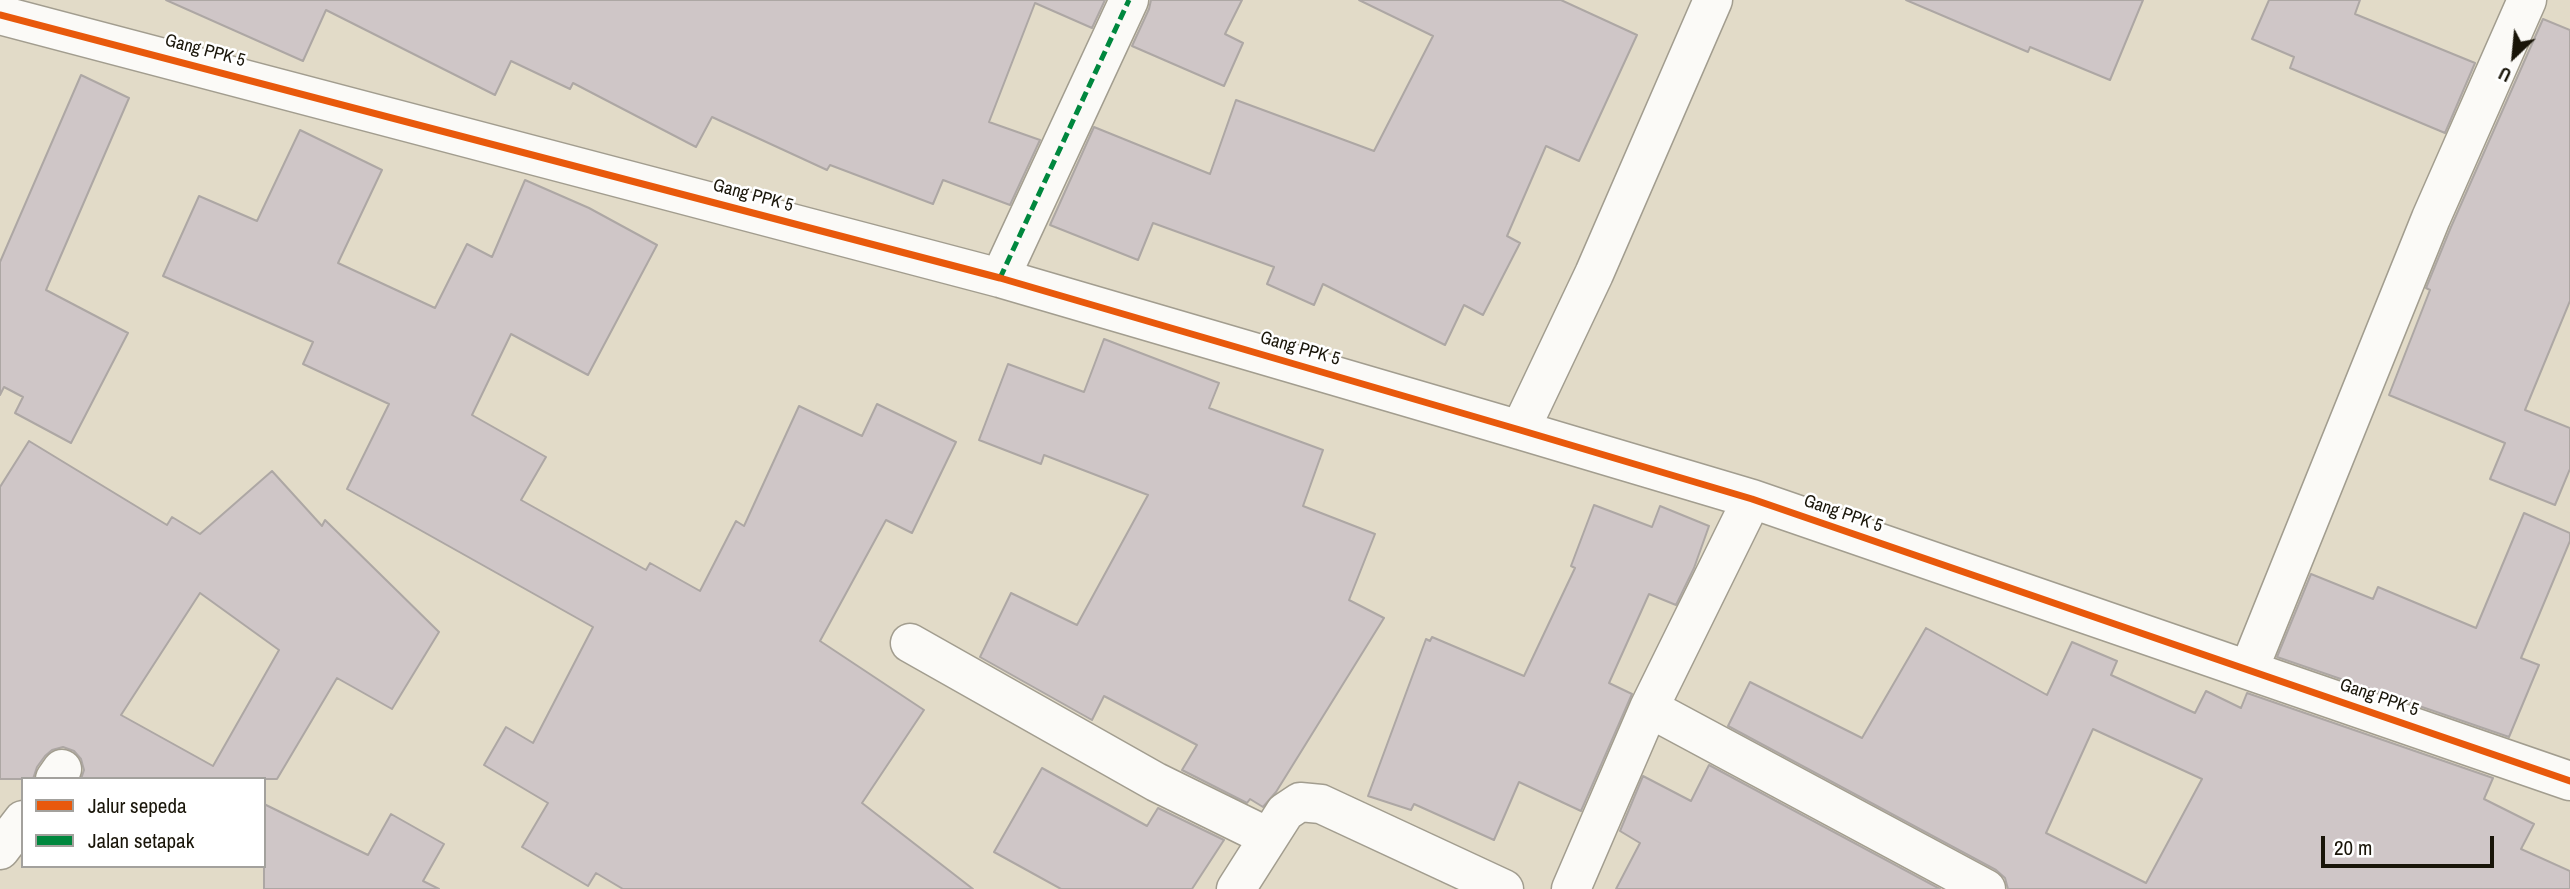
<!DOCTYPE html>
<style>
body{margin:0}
#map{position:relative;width:2570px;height:889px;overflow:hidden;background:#e2dbc8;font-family:"Archivo Narrow",sans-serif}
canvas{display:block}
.legend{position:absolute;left:21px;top:777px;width:245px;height:91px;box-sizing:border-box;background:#fff;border:2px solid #a3a19d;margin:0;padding:9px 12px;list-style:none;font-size:21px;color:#191509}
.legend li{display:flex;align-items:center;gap:14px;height:35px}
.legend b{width:35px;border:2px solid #a3a19d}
.north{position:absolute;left:2479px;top:21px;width:70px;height:70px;-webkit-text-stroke:5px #fff;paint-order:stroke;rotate:206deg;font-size:19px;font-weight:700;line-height:28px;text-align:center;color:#191509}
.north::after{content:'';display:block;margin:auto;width:24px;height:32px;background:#191509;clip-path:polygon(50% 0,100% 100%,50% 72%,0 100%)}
.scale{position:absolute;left:2321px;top:836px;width:173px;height:32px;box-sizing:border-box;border:4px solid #191509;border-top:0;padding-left:9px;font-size:21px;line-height:24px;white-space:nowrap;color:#191509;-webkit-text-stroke:5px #fff;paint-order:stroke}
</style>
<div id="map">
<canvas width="2570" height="889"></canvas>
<ul class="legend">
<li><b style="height:9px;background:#e8590c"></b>Jalur sepeda</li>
<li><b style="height:9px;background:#00873e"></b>Jalan setapak</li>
</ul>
<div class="north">U</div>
<div class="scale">20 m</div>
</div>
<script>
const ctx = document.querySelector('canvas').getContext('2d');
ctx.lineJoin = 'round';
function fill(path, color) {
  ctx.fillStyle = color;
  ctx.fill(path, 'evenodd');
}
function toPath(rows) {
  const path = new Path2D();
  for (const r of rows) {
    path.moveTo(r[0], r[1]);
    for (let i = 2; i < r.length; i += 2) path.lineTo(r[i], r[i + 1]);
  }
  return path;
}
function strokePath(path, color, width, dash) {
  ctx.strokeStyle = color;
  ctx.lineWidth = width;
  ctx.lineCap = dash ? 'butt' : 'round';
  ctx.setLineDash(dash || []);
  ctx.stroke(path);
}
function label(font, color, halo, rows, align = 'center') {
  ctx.font = font + ' "Archivo Narrow",sans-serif';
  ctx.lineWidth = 5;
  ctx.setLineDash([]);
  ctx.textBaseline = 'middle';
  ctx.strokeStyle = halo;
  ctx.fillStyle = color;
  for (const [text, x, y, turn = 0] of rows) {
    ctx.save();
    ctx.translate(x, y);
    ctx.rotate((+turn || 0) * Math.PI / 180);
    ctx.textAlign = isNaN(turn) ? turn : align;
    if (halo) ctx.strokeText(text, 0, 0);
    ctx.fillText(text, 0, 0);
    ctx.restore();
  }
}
const building = toPath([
 [166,0,1105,0,1092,28,1035,3,989,122,1040,140,1010,205,943,180,933,204,830,165,827,170,712,117,696,147,573,83,570,89,511,61,495,95,326,10,303,61,166,0],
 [1151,0,1242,0,1225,34,1243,43,1224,86,1132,46,1149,9,1151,0],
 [1359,0,1561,0,1637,35,1579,161,1546,146,1507,236,1520,243,1483,315,1464,305,1445,345,1323,284,1314,305,1267,284,1274,267,1153,223,1138,260,1050,225,1094,127,1210,174,1236,100,1374,151,1433,36,1359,0],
 [1906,0,2143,0,2110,80,2030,47,2028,52,1906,0],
 [2269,0,2360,0,2355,14,2475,63,2445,133,2290,68,2294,57,2252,39,2269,0],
 [2543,19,2570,30,2570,301,2525,410,2570,428,2570,469,2555,505,2490,479,2505,443,2389,395,2430,290,2426,288,2451,227,2543,19],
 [81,75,129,98,46,290,128,333,71,443,15,413,23,397,4,387,0,395,0,262,81,75],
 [300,130,382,170,338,263,435,308,467,244,492,257,525,180,589,208,657,245,588,375,511,334,472,415,546,457,521,500,646,570,650,563,700,591,736,521,744,526,799,406,862,436,877,404,956,442,912,533,886,520,820,641,924,710,862,803,973,889,623,889,596,873,588,886,522,847,548,803,484,765,506,727,533,743,593,627,347,489,389,404,303,364,313,342,163,276,199,196,257,221,300,130],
 [1104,339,1219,383,1209,408,1323,450,1303,506,1375,534,1349,600,1384,618,1276,792,1263,807,1250,799,1247,803,1182,770,1197,745,1104,696,1092,720,980,657,1011,593,1077,625,1148,495,1044,455,1041,464,979,440,1008,364,1084,392,1104,339],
 [29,441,167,525,172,517,200,534,272,471,322,526,325,520,439,632,392,709,337,678,277,779,81,779,84,770,81,759,74,751,63,747,52,750,45,756,37,767,33,779,0,779,0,487,29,441],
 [200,593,279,650,213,766,121,715,200,593],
 [1594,505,1652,527,1660,506,1709,526,1694,568,1676,605,1649,594,1609,683,1632,694,1581,811,1519,782,1494,840,1414,804,1411,810,1368,796,1426,639,1430,641,1432,637,1524,676,1575,568,1571,566,1594,505],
 [2524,513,2570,533,2570,541,2521,658,2539,665,2509,737,2277,657,2311,574,2373,599,2378,587,2476,628,2524,513],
 [1926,628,2047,695,2072,642,2117,661,2111,675,2195,713,2206,691,2241,708,2247,693,2493,778,2484,799,2534,824,2521,849,2570,871,2570,889,2008,889,2005,878,1996,870,1728,726,1750,682,1862,738,1926,628],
 [2093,729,2202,779,2146,883,2046,833,2093,729],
 [1709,765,1940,889,1616,889,1640,843,1620,831,1643,776,1691,801,1709,765],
 [1042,768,1147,826,1158,808,1224,840,1192,889,1061,889,994,852,1042,768],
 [264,804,368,855,391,814,444,844,423,881,439,889,264,889,264,804]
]);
const minor = toPath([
 [0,15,1000,278,1520,430,1752,499,2570,781],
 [1000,278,1129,0],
 [1520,430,1594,274,1713,0],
 [910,643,1156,782,1268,837],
 [2249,669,2431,218,2527,0],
 [1649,708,1986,889],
 [55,779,62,769],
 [0,850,23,820],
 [1236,889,1285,812,1300,802,1321,804,1504,889],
 [1571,889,1649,708,1752,499]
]);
const quiet = toPath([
 [1000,278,1129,0]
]);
const cycleway = toPath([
 [0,15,1000,278,1520,430,1752,499,2570,781]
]);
const streetNames = [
 ["Gang PPK 5",205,51,15],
 ["Gang PPK 5",753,196,15],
 ["Gang PPK 5",1300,349,16],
 ["Gang PPK 5",1843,514,19],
 ["Gang PPK 5",2379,698,19]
];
fill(building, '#cfc6c7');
strokePath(building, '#ada7a4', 2);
strokePath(minor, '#a29d8f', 41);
strokePath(minor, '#fbfaf7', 38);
strokePath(quiet, '#00873e', 5, [10, 5]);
strokePath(cycleway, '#e8590c', 7);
label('18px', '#191509', '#fff', streetNames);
</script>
